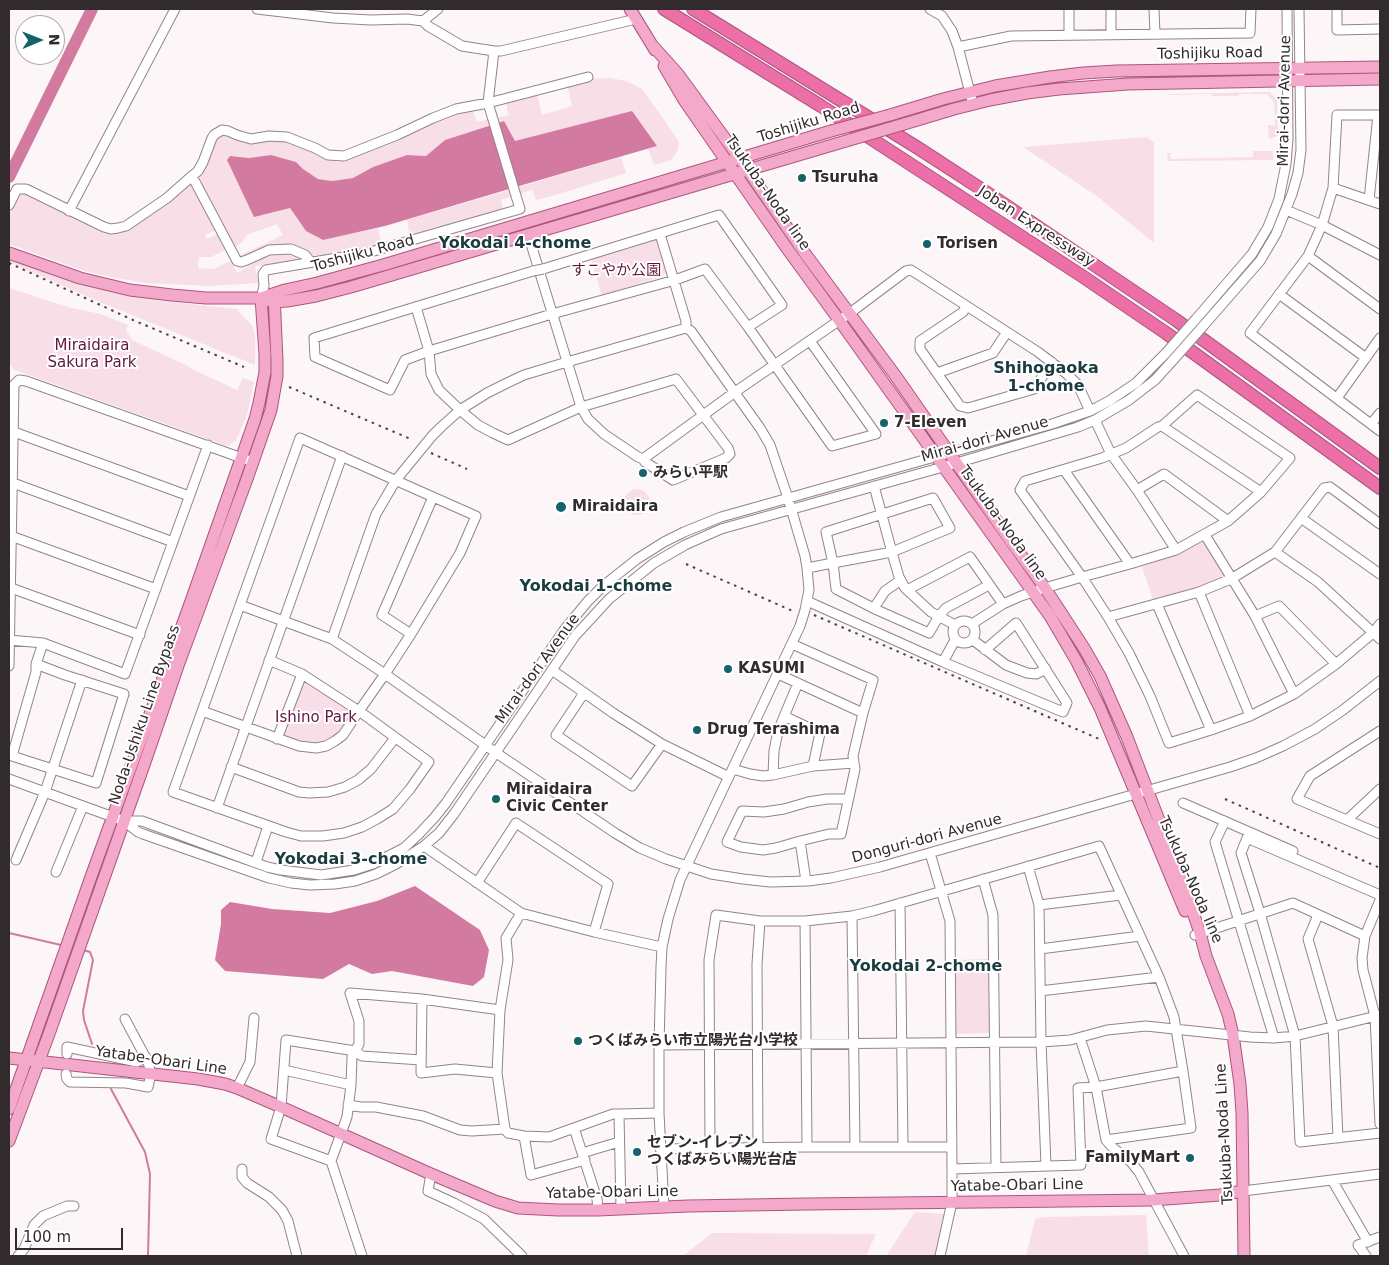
<!DOCTYPE html>
<meta charset="utf-8">
<style>
body{margin:0}
#map{position:relative;width:1389px;height:1265px;overflow:hidden;background:#fdf6f8;font-family:"DejaVu Sans",sans-serif}
canvas{display:block}
.frame{position:absolute;inset:0;border:10px solid #312b2d;pointer-events:none}
.north{position:absolute;left:15px;top:15px;width:50px;height:50px;box-sizing:border-box;background:#fff;border:1px solid #adaaab;border-radius:50%;rotate:89deg;font-size:14px;font-weight:700;line-height:20px;text-align:center;color:#312b2d}
.north::after{content:'';display:block;margin:auto;width:18px;height:22px;background:#14636a;clip-path:polygon(50% 0,100% 100%,50% 72%,0 100%)}
.scale{position:absolute;left:15px;top:1228px;width:108px;height:22px;box-sizing:border-box;border:2px solid #312b2d;border-top:0;padding-left:6px;font-size:15px;line-height:18px;white-space:nowrap;color:#312b2d;-webkit-text-stroke:4px #fff;paint-order:stroke}
</style>
<div id="map">
<canvas width="1389" height="1265"></canvas>
<div class="frame"></div>
<div class="north">N</div>
<div class="scale">100 m</div>
</div>
<script>
const ctx = document.querySelector('canvas').getContext('2d');
ctx.lineJoin = 'round';
function fill(path, color) {
  ctx.fillStyle = color;
  ctx.fill(path, 'evenodd');
}
function toPath(rows) {
  const path = new Path2D();
  for (const r of rows) {
    if (r.length === 3) {
      path.moveTo(r[0] + r[2], r[1]);
      path.arc(r[0], r[1], r[2], 0, 2 * Math.PI);
      continue;
    }
    path.moveTo(r[0], r[1]);
    for (let i = 2; i < r.length; i += 2) path.lineTo(r[i], r[i + 1]);
  }
  return path;
}
function strokePath(path, color, width, dash) {
  ctx.strokeStyle = color;
  ctx.lineWidth = width;
  ctx.lineCap = dash ? 'butt' : 'round';
  ctx.setLineDash(dash || []);
  ctx.stroke(path);
}
function label(font, color, halo, rows, align = 'center') {
  ctx.font = font + ' "DejaVu Sans","Noto Sans JP",sans-serif';
  ctx.lineWidth = 4;
  ctx.setLineDash([]);
  ctx.textBaseline = 'middle';
  ctx.strokeStyle = halo;
  ctx.fillStyle = color;
  for (const [text, x, y, turn = 0] of rows) {
    ctx.save();
    ctx.translate(x, y);
    ctx.rotate((+turn || 0) * Math.PI / 180);
    ctx.textAlign = isNaN(turn) ? turn : align;
    if (halo) ctx.strokeText(text, 0, 0);
    ctx.fillText(text, 0, 0);
    ctx.restore();
  }
}
const green = toPath([
 [610,78,626,81,642,89,663,118,679,142,677,152,671,160,654,165,648,149,657,146,519,140,515,141,503,121,445,140,426,156,407,155,373,167,353,178,332,181,318,179,303,169,295,162,271,155,249,158,230,156,290,208,306,231,323,240,378,228,382,246,322,259,295,246,246,257,239,256,283,235,277,224,247,235,242,242,235,247,202,185,199,175,213,138,221,133,285,140,311,149,317,155,326,160,340,162,350,159,366,148,442,116,472,109,477,122,508,115,506,102,537,95,542,115,572,106,567,85,588,79],
 [1270,92,1277,100,1278,136,1269,139,1268,125,1275,125,1274,102,1267,94,1239,94,1238,96,1212,96,1211,94,1169,95,1168,94],
 [1147,137,1154,142,1154,243,1098,197,1023,147],
 [1253,151,1273,151,1273,160,1168,161,1167,153,1170,153,1171,159,1253,157],
 [621,157,626,173,552,196,536,200,532,190,501,200,503,210,410,237,407,220],
 [187,185,193,186,216,230,205,235,207,239,217,234,225,250,211,257,199,257,198,268,213,269,231,261,237,273,267,256,287,254,299,257,300,259,299,262,255,266,258,283,210,286,144,283,111,277,84,271,9,244,9,210,17,192,23,191,96,229,111,232,122,232,131,228],
 [653,239,657,242,666,272,663,276,602,296,591,259],
 [9,258,109,290,157,300,208,306,238,309,239,312,252,325,255,335,255,365,95,300,9,262],
 [9,288,71,308,101,314,128,325,126,330,132,340,188,366,192,369,237,390,243,378,254,382,247,415,236,441,227,446,12,369,12,366,9,365],
 [637,502,13],
 [1201,542,1205,543,1225,574,1223,579,1197,589,1153,600,1142,567],
 [307,679,351,711,352,717,340,733,325,742,316,745,301,743,285,738,283,733,301,681],
 [988,959,990,1033,955,1034,954,960],
 [915,1212,945,1214,935,1256,886,1256],
 [1146,1215,1149,1256,1026,1256,1035,1219,1044,1217],
 [712,1233,876,1234,866,1256,683,1256]
]);
const water = toPath([
 [632,111,657,146,526,184,385,226,323,240,306,231,290,208,254,217,227,160,230,156,249,158,271,155,296,162,303,169,318,179,332,181,353,178,373,167,407,155,426,156,445,140,504,121,515,141],
 [415,886,480,930,489,950,484,977,473,986,392,971,372,974,349,964,323,979,225,971,215,960,221,924,221,910,230,902,272,909,330,913,377,901]
]);
const stream = toPath([
 [9,933,61,945],
 [83,950,90,952,93,960,83,1011,84,1020,92,1044],
 [111,1089,145,1152,150,1174,148,1256]
]);
const river = toPath([
 [9,177,92,9]
]);
const minor = toPath([
 [257,9,333,18,371,20,407,19,423,21,428,26,462,46,494,51,501,51,636,19],
 [930,9,942,16,952,31,958,47,973,104],
 [1069,9,1069,35],
 [1111,9,1111,34],
 [1154,9,1155,34],
 [1337,9,1337,30,1380,29],
 [423,21,438,9],
 [958,47,1011,36,1250,33,1251,9],
 [1380,115,1337,115,1333,188,1322,225,1308,256,1250,333,1380,431],
 [192,176,237,261,241,262,247,260,269,250,291,249,305,255,311,262],
 [1333,188,1380,204],
 [1369,200,1378,115],
 [9,205,17,189,26,189,104,227,111,229,118,228,126,226,167,198,192,176,198,171,203,162,212,138,214,135,222,130,228,131,237,135,251,139,269,136,287,137,315,148,328,155,344,156,397,135,433,118,456,109,488,103,588,77],
 [1286,210,1322,225,1380,255],
 [69,211,175,9],
 [660,234,686,321,686,328],
 [1308,256,1380,309],
 [533,271,314,338,315,357,390,390,405,360,429,351,552,314,675,280,705,269,748,327,782,305,719,215,543,269],
 [1279,294,1366,358],
 [261,298,264,286,263,274,266,270,367,253,520,209,488,103,494,51],
 [966,306,963,312,920,341,920,349,960,406,968,408,1034,389,1052,362],
 [416,307,429,351,431,374,439,390,460,410,478,425,493,433,508,440,581,407,676,379,728,448,730,454,726,458,673,480,645,462,643,459,638,457,604,434,588,419,581,407,531,244],
 [1196,319,1252,254,1268,227,1279,199,1286,164,1288,139,1287,9],
 [1204,325,1260,261,1276,234,1292,194,1298,173,1301,150,1299,9],
 [748,327,832,446,876,434,810,341],
 [937,373,993,353,1007,332],
 [1337,398,1380,338],
 [1095,420,1111,454,1137,490,1176,550],
 [1371,424,1380,413],
 [1162,426,1261,492],
 [14,432,189,496],
 [643,459,735,392,850,313,906,271,911,270,1038,352,1067,374,1078,385,1090,411],
 [1064,470,1130,564],
 [13,483,173,542],
 [874,486,893,556,899,577,905,588,931,612,955,625],
 [1137,490,1164,474,1228,521],
 [1301,518,1380,574],
 [1205,535,1255,616,1294,694],
 [11,536,156,589],
 [1275,552,1318,582,1380,639],
 [807,568,833,563,892,552,950,528,933,498,826,532,833,563,836,589,877,610,929,633,939,616,946,608,989,585],
 [11,588,140,635],
 [907,590,970,557,1003,604],
 [1199,592,1250,716],
 [807,601,943,662,1063,712,1067,703,1016,623,985,650],
 [1157,604,1211,730],
 [240,605,332,639,385,674,495,752,615,833,640,848,666,859,711,874,743,879,770,882,808,881,831,878,880,867,1230,767,1256,758,1283,746,1315,729,1343,710,1380,681],
 [874,608,885,591,901,580],
 [1255,616,1279,606,1336,664],
 [1108,617,1199,592,1231,579,1275,552,1324,488,1330,487,1380,524],
 [964,632,11],
 [972,624,1003,604,1021,596,1045,588,1082,577,1130,564,1176,550,1228,521,1261,492,1290,458,1197,395,1162,426,1158,427,1126,448,1102,458,1025,481,1020,490,1082,577,1108,617,1129,653,1150,696,1169,743,1211,730,1250,716,1294,694,1336,664,1374,632,1380,624],
 [411,634,382,615,433,497],
 [332,639,376,514,396,480,432,436,441,427,460,410,487,393,507,383,524,375,567,362,686,328,691,331,760,428,770,445,788,498,805,556,807,568,809,590,805,610,800,626,680,880,668,919,662,947,661,967,659,1045,659,1113,664,1207],
 [9,640,43,643,125,674,208,445],
 [973,640,1006,665,1027,673,1036,674,1046,669],
 [792,644,873,680,863,713,853,756,855,769,841,834,829,834,800,841,806,881],
 [943,662,955,640],
 [36,664,36,672,12,756,96,783,124,694,65,675,36,664,43,643],
 [9,666,14,385,19,380,26,381,253,462],
 [552,670,613,713,662,744,729,777],
 [778,674,863,713],
 [584,693,556,735,632,786,662,744],
 [202,711,299,746,316,748,326,746,335,741,343,735,359,711,385,674,411,634,460,553,476,516,300,438,173,792,286,832,301,836,323,836,344,833,362,827,377,819,393,809,410,789,429,762,359,711,302,674,269,660],
 [784,716,820,733,813,766],
 [1380,731,1310,776,1297,799,1380,834],
 [277,739,302,674],
 [231,767,299,792,309,793,328,792,345,787,358,780,371,769,395,738],
 [733,769,750,774,763,776,773,775,813,766,854,763],
 [773,775,774,751,778,731,798,683],
 [9,779,124,821,142,821,267,867,281,870,321,875,354,870,373,864,404,848,419,834,434,818,446,803,564,630,588,601,603,586,637,559,664,542,684,532,721,517,1052,424,1090,411,1109,401,1136,383,1166,353],
 [1183,803,1293,851],
 [217,808,342,456],
 [1347,820,1380,789],
 [124,821,138,832,143,834,269,878,291,883,310,885,335,884,355,881,376,874,396,864,424,846,439,833,454,814,575,636,609,599,654,563,685,545,721,529,943,467,1078,427,1095,420,1129,400,1155,380,1174,359],
 [1225,821,1215,842,1274,1038],
 [800,841,776,848,763,850,741,847,727,842,742,811,764,812,784,809,808,802,827,799,848,799],
 [424,846,521,913,594,932,662,947],
 [930,853,950,921,952,1169,1081,1165,1078,1088,1096,1087,1183,1071],
 [16,860,45,792,82,680],
 [256,862,268,826],
 [1028,866,1039,905,1041,1042,1046,1165],
 [56,872,83,806],
 [983,879,993,915,996,1167],
 [477,883,516,823,608,884,594,932],
 [1380,895,1247,838,1241,853,1260,913,1295,1036,1300,1142,1380,1133],
 [1380,900,1365,936,1362,958,1363,970,1375,1016,1380,1124],
 [900,903,903,1147],
 [1039,905,1121,895],
 [521,913,506,938,508,960,500,1010,497,1073,505,1129,508,1133,524,1136,549,1137,613,1114,619,1114],
 [1318,915,1308,939,1333,1026,1338,1138],
 [852,916,855,1147],
 [805,921,807,1147],
 [1195,935,1293,903,1365,936],
 [1040,949,1140,936],
 [1040,991,1159,977],
 [422,999,421,1073,455,1069,497,1073],
 [1080,1038,1096,1087,1106,1140,1112,1147,1131,1162,1139,1172,1184,1256],
 [659,1045,1041,1042,1070,1040,1107,1030,1146,1026,1250,1037,1274,1038,1295,1036,1380,1015],
 [67,1054,67,1047,137,1062,146,1057],
 [421,1060,362,1056,355,1051,286,1040,281,1107,271,1139,331,1161,347,1117,351,1085,352,1057,355,1051,359,1044,359,1021,350,993,422,999,500,1010],
 [284,1070,351,1085],
 [66,1074,67,1079,70,1082,126,1083,148,1087,151,1074,148,1062,125,1019],
 [237,1088,250,1062,254,1018],
 [348,1105,361,1107,376,1107,423,1116,460,1130,472,1131,505,1129],
 [574,1128,597,1199,598,1210],
 [524,1136,531,1175,585,1160],
 [710,1148,709,960,716,915,760,921,805,921,852,916,873,911,1099,846,1159,977,1174,1017,1183,1071,1191,1128,1106,1140],
 [758,1148,757,964,760,921],
 [660,1149,807,1147,952,1147],
 [582,1153,619,1142],
 [331,1161,362,1256],
 [242,1169,242,1177,247,1183,269,1197,282,1210,288,1221,297,1256],
 [431,1174,428,1191,454,1203,484,1219,522,1256],
 [1332,1180,1368,1242],
 [1243,1191,1380,1174],
 [621,1209,619,1114,659,1113],
 [18,1256,24,1249,34,1225,43,1216,67,1206,74,1206],
 [940,1256,952,1202,952,1169],
 [1366,1256,1358,1245,1380,1237]
]);
const major = toPath([
 [630,9,655,50],
 [652,45,678,74,740,159,804,252,895,375,1010,540,1045,588,1084,648,1100,676,1127,737,1182,880,1200,933,1206,956,1228,1014,1233,1035,1240,1084,1242,1113,1244,1256],
 [664,66,684,100,786,247,839,320,1050,616,1077,662,1100,708,1185,911],
 [890,115,943,99,995,86,1050,77,1083,73,1116,71,1380,67],
 [904,124,954,109,990,100,1027,93,1059,89,1128,84,1380,79],
 [9,253,80,278,130,290,172,295,206,298,261,298,285,290,317,283,383,265,831,131],
 [267,300,274,302,287,301,316,296,351,287,846,141],
 [9,1058,198,1079,225,1084,237,1088,281,1107,431,1174,495,1201,518,1208,558,1210,598,1210,688,1206,807,1204,1153,1200,1220,1195,1243,1191],
 [9,1109,92,874,191,601,255,419,259,403,265,372,265,354,261,298],
 [9,1141,49,1034,145,762,179,663,247,479,271,410,277,376,277,360,274,294]
]);
const highway = toPath([
 [664,9,821,106,1082,276,1166,333,1380,488],
 [693,9,918,148,992,196,1176,320,1380,468]
]);
const rail = toPath([
 [9,263,133,320,244,367],
 [289,387,413,440],
 [431,453,467,469],
 [686,564,795,612],
 [814,615,1099,739],
 [1225,799,1380,868]
]);
const minorBridge = toPath([
 [533,271,543,269],
 [1166,353,1196,319],
 [1174,359,1204,325]
]);
const majorBridge = toPath([
 [831,131,890,115],
 [846,141,904,124]
]);
const markers = [
 [802,178,5,"#14636a"],
 [927,244,5,"#14636a"],
 [884,423,5,"#14636a"],
 [643,473,5,"#14636a"],
 [561,507,6,"#14636a"],
 [728,669,5,"#14636a"],
 [697,730,5,"#14636a"],
 [496,799,5,"#14636a"],
 [578,1041,5,"#14636a"],
 [637,1152,5,"#14636a"],
 [1190,1158,5,"#14636a"]
];
const streetNames = [
 ["Toshijiku Road",1210,54,-1],
 ["Mirai-dori Avenue",1285,101,-89],
 ["Toshijiku Road",809,123,-17],
 ["Tsukuba-Noda line",767,193,55],
 ["Joban Expressway",1036,227,33],
 ["Toshijiku Road",363,254,-15],
 ["Mirai-dori Avenue",985,440,-16],
 ["Tsukuba-Noda line",1002,523,54],
 ["Mirai-dori Avenue",538,669,-54],
 ["Noda-Ushiku Line Bypass",145,715,-71],
 ["Donguri-dori Avenue",927,839,-15],
 ["Tsukuba-Noda line",1190,880,66],
 ["Yatabe-Obari Line",161,1061,8],
 ["Tsukuba-Noda Line",1225,1134,-93],
 ["Yatabe-Obari Line",1017,1186,-1],
 ["Yatabe-Obari Line",612,1193,-1]
];
const poiNames = [
 ["Tsuruha",812,178],
 ["Torisen",937,244],
 ["7-Eleven",894,423],
 ["みらい平駅",653,473],
 ["Miraidaira",572,507],
 ["KASUMI",738,669],
 ["Drug Terashima",707,730],
 ["Miraidaira",506,790],
 ["Civic Center",506,807],
 ["つくばみらい市立陽光台小学校",588,1041],
 ["セブン-イレブン",647,1143],
 ["つくばみらい陽光台店",647,1160],
 ["FamilyMart",1180,1158,"right"]
];
const parkNames = [
 ["すこやか公園",616,271],
 ["Miraidaira",92,346],
 ["Sakura Park",92,363],
 ["Ishino Park",316,718]
];
const neighbourhoodNames = [
 ["Yokodai 4-chome",515,244],
 ["Shihogaoka",1046,369],
 ["1-chome",1046,387],
 ["Yokodai 1-chome",596,587],
 ["Yokodai 3-chome",351,860],
 ["Yokodai 2-chome",926,967]
];
fill(green, '#f8dee7');
fill(water, '#d37aa0');
strokePath(stream, '#d37aa0', 2);
strokePath(river, '#d37aa0', 12);
strokePath(minor, '#938489', 11);
strokePath(major, '#ab577d', 13);
strokePath(highway, '#ab577d', 14);
strokePath(minor, '#fff', 9);
strokePath(major, '#f4a9cb', 11);
strokePath(highway, '#ec6fa8', 12);
strokePath(rail, '#4a4446', 2, [2.5, 5]);
strokePath(minorBridge, '#938489', 11, []);
strokePath(majorBridge, '#ab577d', 13, []);
strokePath(minorBridge, '#fff', 9);
strokePath(majorBridge, '#f4a9cb', 11);
for (const [x, y, r, color] of markers) {
  const dot = new Path2D();
  dot.arc(x, y, r, 0, 2 * Math.PI);
  ctx.fillStyle = color;
  ctx.fill(dot);
  strokePath(dot, '#fff', 2);
}
label('15px', '#312b2d', '#fff', streetNames);
label('bold 15px', '#312b2d', '#fff', poiNames, 'left');
label('15px', '#64143e', '#fff', parkNames);
label('bold 16px', '#1a3c3f', '#fff', neighbourhoodNames);
</script>
